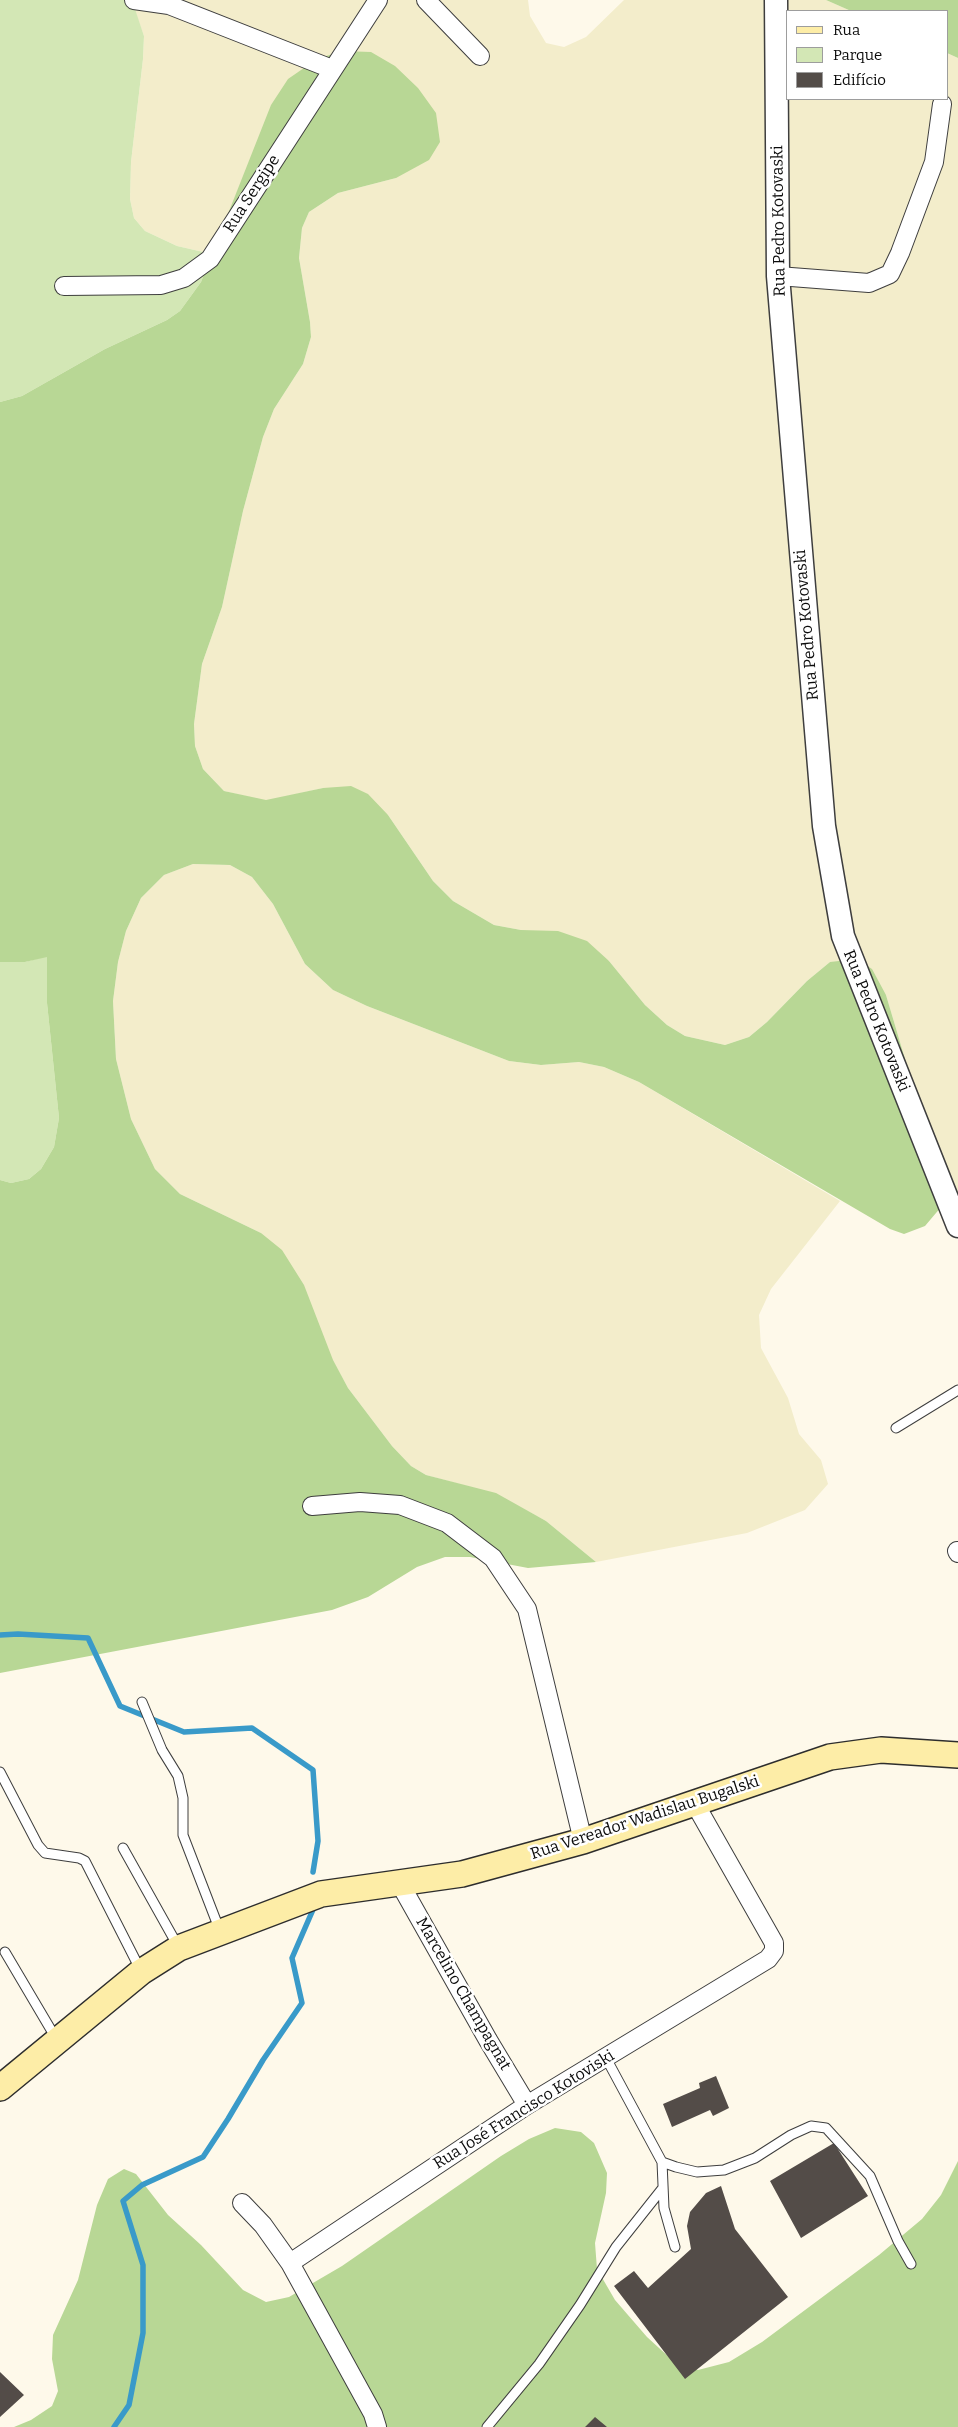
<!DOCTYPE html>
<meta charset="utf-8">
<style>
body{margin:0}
#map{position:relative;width:958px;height:2427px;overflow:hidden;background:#fef9ea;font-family:Bitter,serif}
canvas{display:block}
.legend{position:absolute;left:786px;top:10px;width:162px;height:90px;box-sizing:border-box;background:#fff;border:1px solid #9d9d9d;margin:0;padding:6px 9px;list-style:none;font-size:15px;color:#0b0b0b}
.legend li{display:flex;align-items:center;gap:10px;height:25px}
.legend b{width:25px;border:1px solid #9d9d9d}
</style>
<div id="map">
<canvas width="958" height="2427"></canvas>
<ul class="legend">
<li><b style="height:6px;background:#fdeda7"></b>Rua</li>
<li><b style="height:14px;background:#d3e7b5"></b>Parque</li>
<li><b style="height:14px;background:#534c48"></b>Edifício</li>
</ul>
</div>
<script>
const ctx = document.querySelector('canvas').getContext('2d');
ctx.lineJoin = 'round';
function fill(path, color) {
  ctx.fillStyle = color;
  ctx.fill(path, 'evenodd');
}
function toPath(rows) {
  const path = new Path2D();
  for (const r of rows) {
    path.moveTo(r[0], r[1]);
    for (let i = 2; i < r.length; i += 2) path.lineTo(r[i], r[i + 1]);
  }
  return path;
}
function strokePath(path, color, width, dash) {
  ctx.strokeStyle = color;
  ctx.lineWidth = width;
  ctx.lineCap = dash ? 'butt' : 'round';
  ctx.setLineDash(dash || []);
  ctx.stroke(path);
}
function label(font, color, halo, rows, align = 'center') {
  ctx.font = font + ' Bitter,serif';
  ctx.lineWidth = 5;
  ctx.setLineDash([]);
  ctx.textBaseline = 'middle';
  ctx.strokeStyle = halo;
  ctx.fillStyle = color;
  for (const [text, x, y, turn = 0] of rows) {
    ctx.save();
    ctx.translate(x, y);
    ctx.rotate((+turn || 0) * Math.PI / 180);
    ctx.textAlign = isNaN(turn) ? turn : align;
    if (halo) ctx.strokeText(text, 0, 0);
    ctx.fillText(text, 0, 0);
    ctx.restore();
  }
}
const farmland = toPath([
 [131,0,528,0,530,16,546,43,564,47,586,37,624,0,826,0,851,11,787,11,787,99,947,99,947,53,958,58,958,1229,947,1200,886,995,830,962,807,981,767,1022,749,1037,725,1045,685,1036,667,1025,645,1005,609,961,521,930,494,925,453,901,433,881,388,815,323,788,266,801,224,791,203,769,195,746,194,724,202,664,222,607,243,511,263,437,274,409,303,364,311,337,310,322,299,258,302,228,309,212,338,193,396,178,241,183,212,254,177,246,145,231,134,218,130,199,131,162,143,59,144,36],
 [193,864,230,865,252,877,273,904,305,964,333,990,367,1006,509,1061,541,1065,579,1062,604,1067,639,1082,840,1201,771,1289,759,1315,761,1348,788,1398,799,1434,821,1460,828,1484,805,1510,747,1533,596,1562,546,1521,496,1494,426,1475,411,1466,392,1446,348,1388,261,1233,180,1194,155,1169,131,1119,116,1059,113,1001,118,962,126,931,141,898,164,875]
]);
const green = toPath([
 [0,0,132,0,144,36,143,59,131,162,130,199,134,218,145,231,177,246,212,254,201,282,180,311,167,320,105,349,22,396,0,402],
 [47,956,47,1003,59,1118,54,1147,41,1169,29,1179,11,1183,0,1180,0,962,25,962]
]);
const forest = toPath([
 [826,0,958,0,958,58,947,53,947,11,851,11],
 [342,51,371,52,395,66,418,88,436,113,440,142,429,160,396,178,338,193,309,212,302,228,299,258,310,322,311,337,303,364,274,409,263,437,243,511,222,607,202,664,194,724,195,746,203,769,224,791,266,800,323,788,351,786,368,794,388,815,433,881,453,901,494,925,521,930,558,931,587,941,609,961,645,1005,667,1025,685,1036,725,1045,749,1037,767,1022,807,981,830,962,857,959,872,969,886,995,947,1200,925,1226,904,1234,890,1229,639,1082,604,1067,579,1062,541,1065,509,1061,367,1006,333,990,305,964,273,904,252,877,230,865,193,864,164,875,141,898,126,931,118,962,113,1001,116,1059,131,1119,155,1169,180,1194,261,1233,282,1250,304,1285,333,1360,348,1388,392,1446,411,1466,426,1475,496,1493,546,1521,596,1562,528,1568,470,1557,445,1557,417,1567,368,1597,332,1610,0,1673,0,1180,11,1183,29,1179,41,1169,54,1147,59,1118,47,1003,47,957,25,962,0,962,0,402,22,396,105,349,167,320,180,311,201,282,271,105,288,79,317,59],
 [555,2128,581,2132,594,2143,607,2173,606,2193,595,2243,597,2269,615,2300,647,2337,670,2358,698,2370,729,2362,762,2342,879,2255,922,2219,941,2195,958,2161,958,2427,14,2427,31,2420,52,2406,58,2391,52,2359,53,2335,78,2280,97,2205,108,2179,124,2169,136,2174,168,2215,201,2245,243,2290,266,2302,289,2297,342,2266,501,2156,529,2139]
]);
const stream = toPath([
 [0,1635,18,1634,88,1638,120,1706,184,1732,252,1728,313,1770,318,1841,313,1872],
 [114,2427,129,2405,143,2333,143,2265,123,2201,142,2185,203,2157,228,2119,263,2060,302,2003,292,1958,315,1905]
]);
const building = toPath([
 [716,2076,729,2108,713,2116,710,2110,672,2127,663,2104,700,2088,699,2083],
 [834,2143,868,2196,801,2238,770,2181],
 [721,2186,735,2229,788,2297,685,2379,614,2286,634,2271,648,2288,691,2249,687,2226,690,2212,706,2193],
 [0,2372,24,2395,0,2417],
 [595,2417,607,2427,585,2427]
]);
const service = toPath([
 [896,1428,958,1390],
 [142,1702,162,1750,178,1776,183,1798,183,1835,220,1931],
 [0,1772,38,1845,45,1853,79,1858,85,1861,140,1969],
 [123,1848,179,1948],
 [5,1952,57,2040],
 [606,2058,662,2162,676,2167,697,2172,724,2170,755,2158,791,2135,811,2126,826,2128,870,2176,898,2241,911,2264],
 [662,2162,664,2208,675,2247],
 [487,2427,539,2364,580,2305,616,2247,662,2189]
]);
const minor = toPath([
 [134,0,169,5,332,69],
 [426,0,480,56],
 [778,276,869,283,890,274,900,253,934,162,942,104],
 [64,286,161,285,184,278,210,259,378,0],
 [312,1506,360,1502,400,1505,447,1523,493,1558,527,1609,583,1841],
 [957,1551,958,1553],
 [399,1882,488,2040,527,2105],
 [242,2203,263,2225,290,2263,373,2414,377,2427],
 [290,2263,527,2105,768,1959,774,1951,774,1943,694,1802]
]);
const tertiary = toPath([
 [776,0,778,276,824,826,843,936,958,1226]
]);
const secondary = toPath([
 [0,2088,141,1972,179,1948,321,1894,462,1874,583,1841,830,1757,881,1750,958,1755]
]);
const streetNames = [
 ["Rua Sergipe",252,194,-57],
 ["Rua Pedro Kotovaski",779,221,-91],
 ["Rua Pedro Kotovaski",807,625,-95],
 ["Rua Pedro Kotovaski",876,1021,68],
 ["Rua Vereador Wadislau Bugalski",645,1818,-18],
 ["Marcelino Champagnat",463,1994,60],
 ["Rua José Francisco Kotoviski",524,2110,-32]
];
fill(farmland, '#f3edcb');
fill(green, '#d3e7b5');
fill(forest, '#b8d795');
strokePath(stream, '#399ac9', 5.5);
fill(building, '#534c48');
strokePath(service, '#3e3e3e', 11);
strokePath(minor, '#3e3e3e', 20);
strokePath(tertiary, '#3e3e3e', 25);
strokePath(secondary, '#2d2d2d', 28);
strokePath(service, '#fff', 9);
strokePath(minor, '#fff', 18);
strokePath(tertiary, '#fff', 22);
strokePath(secondary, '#fdeda7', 25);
label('16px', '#0b0b0b', '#fff', streetNames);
</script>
